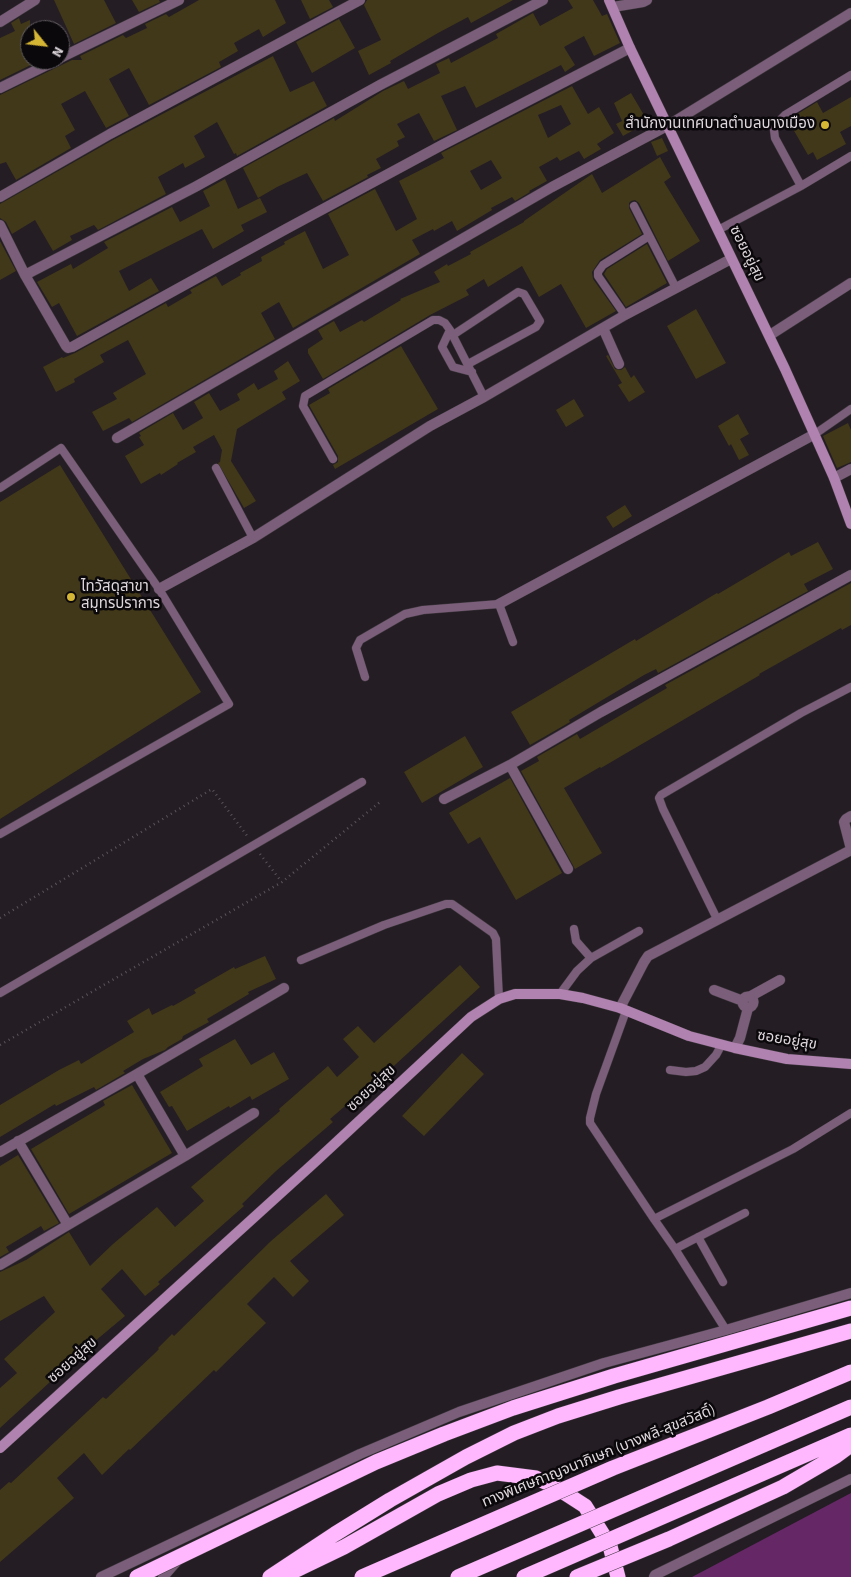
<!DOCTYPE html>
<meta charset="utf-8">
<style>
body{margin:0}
#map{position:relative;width:851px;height:1577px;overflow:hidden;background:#241d24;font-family:"Source Sans 3",sans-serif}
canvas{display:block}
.north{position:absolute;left:20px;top:20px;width:50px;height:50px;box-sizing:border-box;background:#0b080b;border:1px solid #5f5b5f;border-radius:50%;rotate:119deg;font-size:14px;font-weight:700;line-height:20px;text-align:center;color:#ded8dd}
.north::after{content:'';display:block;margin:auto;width:18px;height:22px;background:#d5b534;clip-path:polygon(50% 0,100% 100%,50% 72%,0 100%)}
</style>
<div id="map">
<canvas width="851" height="1577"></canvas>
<div class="north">N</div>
</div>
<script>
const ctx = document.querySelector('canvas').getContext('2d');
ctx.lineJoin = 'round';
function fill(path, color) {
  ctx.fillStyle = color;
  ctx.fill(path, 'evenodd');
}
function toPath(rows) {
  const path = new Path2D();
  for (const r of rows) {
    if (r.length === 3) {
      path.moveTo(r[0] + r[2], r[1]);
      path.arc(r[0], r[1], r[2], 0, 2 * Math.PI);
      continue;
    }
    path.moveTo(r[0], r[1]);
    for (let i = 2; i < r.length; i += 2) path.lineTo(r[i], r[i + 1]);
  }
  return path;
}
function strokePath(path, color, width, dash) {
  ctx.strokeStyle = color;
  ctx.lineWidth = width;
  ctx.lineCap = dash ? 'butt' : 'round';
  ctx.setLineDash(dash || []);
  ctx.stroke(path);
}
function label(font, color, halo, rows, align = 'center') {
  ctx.font = font + ' "Source Sans 3","Noto Sans Thai",sans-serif';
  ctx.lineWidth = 5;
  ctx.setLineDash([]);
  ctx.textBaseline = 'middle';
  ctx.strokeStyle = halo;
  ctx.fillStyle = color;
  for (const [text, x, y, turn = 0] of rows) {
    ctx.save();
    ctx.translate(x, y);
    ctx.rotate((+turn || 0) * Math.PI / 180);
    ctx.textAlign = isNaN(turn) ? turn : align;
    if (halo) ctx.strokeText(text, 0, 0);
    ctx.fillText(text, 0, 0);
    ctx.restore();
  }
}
const forest = toPath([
 [851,1493,851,1577,692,1577]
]);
const building = toPath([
 [54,0,104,0,116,23,74,44],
 [132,0,159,0,160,2,139,12],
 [199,0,275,0,286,23,263,37,259,29,234,43,238,51,219,62,221,67,149,105,129,68,109,79,129,116,106,128,85,91,61,104,75,130,65,136,71,148,16,180,6,162,0,164,0,95,72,60,82,60,80,56,123,35,126,38,147,28,145,24,166,14,169,17],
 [301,0,329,0,333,7,310,19],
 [367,0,513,0,471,23,468,17,438,33,390,61,391,63,369,75,358,51,381,40,364,5],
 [568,0,593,0,602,16,607,14,620,43,594,56,584,36,564,47,575,65,565,72,561,65,476,108,465,86,441,96,457,130,434,141,419,113,397,124,405,137,397,141,399,146,376,159,381,168,367,175,368,177,323,201,307,173,277,187,258,198,243,168,334,118,335,121,383,91,404,81,408,89,440,73,436,64,449,58,451,63,498,38,496,34,533,13,540,26,573,8],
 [19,18,21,24,30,20,30,60,41,60,0,80,0,38,15,31,11,23],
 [339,19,355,48,312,73,296,42],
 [273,56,290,92,314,81,327,106,237,156,236,153,234,154,217,122,194,136,205,157,185,168,183,163,158,177,166,194,98,230,94,225,70,236,72,240,53,251,35,220,12,234,6,222,0,218,0,204,113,140],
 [572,86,588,114,599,107,614,133,597,144,601,149,584,159,579,151,560,161,557,157,539,167,547,181,529,191,530,192,515,201,512,197,491,208,492,210,457,231,452,221,434,231,433,229,412,240,420,254,293,328,279,302,261,313,275,339,132,422,129,418,103,431,92,412,117,399,113,393,146,374,128,340,100,355,104,362,74,379,75,382,56,392,43,367,62,357,63,358,75,353,166,303,168,307,192,293,190,290,216,276,222,286,241,275,240,273,262,261,261,257,285,244,284,242,305,231,323,269,349,255,328,214,375,189,396,231,417,219,399,181,444,158,441,153],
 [561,105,571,124,548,138,538,115],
 [491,160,502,178,481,190,470,171],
 [631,93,648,122,623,136,616,124,622,121,614,103],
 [851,97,851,126,840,132,846,144,817,160,813,152,808,155,793,129,799,125,794,116,817,102,823,113],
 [662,138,668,151,657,156,651,142],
 [660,157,671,177,664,182,700,241,668,261,639,203,635,200,631,201,629,203,629,208,642,234,600,260,592,272,593,279,616,311,586,328,561,284,539,297,522,266,488,287,484,279,466,290,469,295,430,315,323,379,308,353,308,349,323,339,318,330,334,321,340,332,362,320,364,322,401,300,400,299,440,282,434,272,447,264,448,266,471,254,470,252,524,222,524,221,592,174,602,193],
 [225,179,238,209,260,198,267,212,241,225,244,231,213,249,202,229,119,271,129,291,151,278,159,291,77,336,59,303,52,307,37,282,71,264,73,269,108,248,104,242,172,207,180,222,210,206,203,191],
 [0,241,16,271,0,280],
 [647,244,667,283,626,307,604,274,607,269],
 [696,309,726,363,696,379,667,326],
 [401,346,438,409,335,469,333,465,338,462,338,456,309,405,330,393,328,389],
 [608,355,615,369,621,370,625,367,631,378,634,375,645,392,629,402,618,385,622,383,606,356],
 [288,361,300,381,282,392,286,399,237,429,231,461,256,501,244,508,218,463,220,462,222,450,214,435,193,447,196,452,177,463,178,464,161,475,160,473,141,484,125,456,144,445,139,437,141,436,139,433,173,413,183,430,203,418,194,402,209,393,220,411,240,400,237,394,254,383,258,390,278,379,274,371],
 [574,399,584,416,566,427,556,410],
 [738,414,749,434,740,439,749,455,739,460,731,444,729,446,718,426],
 [848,423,851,430,851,462,837,468,823,436],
 [60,465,201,692,0,819,0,502],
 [625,505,632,516,613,528,606,517],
 [818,542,833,569,804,584,808,591,658,673,656,669,644,675,569,720,570,722,530,745,511,712,635,639,636,641,717,593,718,594,745,578,789,552,791,556],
 [851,583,851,625,842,630,841,628,759,674,760,675,618,758,601,768,600,767,564,788,602,853,575,869,521,771,539,761,537,757,577,734,580,739,667,688,665,685],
 [465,736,483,767,422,803,404,772],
 [510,778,562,873,516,900,480,837,468,844,449,813],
 [265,956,276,979,248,992,249,994,207,1019,209,1022,183,1036,182,1039,168,1047,165,1050,143,1059,123,1071,125,1073,96,1090,94,1087,56,1106,55,1104,0,1137,0,1105,59,1070,79,1060,81,1064,134,1032,127,1021,149,1008,152,1015,172,1005,173,1006,196,993,194,990,234,967,235,969],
 [460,965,480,987,360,1097,358,1095,330,1119,333,1122,276,1171,242,1204,244,1206,158,1282,160,1284,145,1296,122,1269,101,1289,125,1316,88,1347,0,1428,0,1388,17,1373,4,1359,55,1312,44,1296,0,1321,0,1272,26,1260,69,1232,90,1266,113,1244,157,1207,175,1227,204,1201,191,1187,280,1111,279,1109,328,1066,337,1077,359,1057,343,1039,358,1026,374,1043],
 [235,1039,251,1065,274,1052,289,1079,252,1100,250,1096,230,1108,229,1106,187,1131,172,1106,169,1107,160,1092,203,1066,199,1059],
 [462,1053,484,1074,424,1136,402,1116],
 [132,1085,172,1153,69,1214,31,1149,102,1107,105,1105,103,1101],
 [18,1155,59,1223,44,1231,41,1226,6,1247,9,1252,0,1257,0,1166],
 [326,1194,344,1215,290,1261,309,1281,293,1297,274,1277,247,1304,266,1323,216,1372,214,1370,130,1450,129,1449,102,1475,84,1453,57,1478,74,1498,0,1562,0,1490,9,1482,11,1483,103,1397,106,1399,153,1355,159,1349,158,1348,172,1334,174,1336,271,1241]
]);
const path = toPath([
 [260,854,281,881],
 [0,918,212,789,248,837],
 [0,1045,282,882,380,802]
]);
const lane = toPath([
 [801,186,775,138,774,130,777,123,785,115,851,75],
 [634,206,676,288],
 [718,230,801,186,851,156],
 [625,315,598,276,598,272,603,265,649,236],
 [450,330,442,347,453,367,472,372],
 [453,335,518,292,524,294,540,321,536,327,468,364],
 [815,434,851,409],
 [333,459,303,406,305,396,433,320,439,320,445,323,450,330,484,397],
 [216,468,253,538],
 [0,488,61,448,159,589,229,704,0,834],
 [365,677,356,648,360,640,405,614,423,610,499,604,513,642],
 [717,919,663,809,659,798,661,795,801,713,851,687],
 [574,929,576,941,591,958],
 [301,960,384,925,446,904,452,904,493,933,496,939,499,999],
 [0,993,362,782],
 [560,994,577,971,591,958,639,931],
 [626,1011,596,1094,590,1118,590,1123,654,1219,675,1249,726,1330],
 [670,1070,686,1072,696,1071,705,1067,716,1055,722,1044],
 [654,1219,793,1149,851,1113],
 [698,1237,723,1282],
 [675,1249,745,1213]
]);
const street = toPath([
 [613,7,643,2,647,0],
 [0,22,35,0],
 [60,58,179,0],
 [0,88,57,60],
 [0,197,110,134,360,0],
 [0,225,25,275,66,346,68,348,72,347,286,229,442,145,630,48],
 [25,275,195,187,380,85,543,0],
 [603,328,619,364],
 [770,335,851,283],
 [117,438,552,187,667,126,851,13],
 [834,478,851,469],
 [159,589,253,538,430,426,484,397,625,315,731,259],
 [499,604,815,434],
 [510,765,568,869],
 [444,799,510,765,601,712,851,575],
 [851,816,846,819,844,822,851,849],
 [714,990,743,1001],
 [751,996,780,980],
 [748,1002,5.5],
 [620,1008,644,962,648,956,851,850],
 [735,1048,740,1038,748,1008],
 [137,1074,284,988],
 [18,1141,68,1225],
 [0,1152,137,1074,185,1156],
 [0,1265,185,1156,254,1113],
 [101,1577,360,1454,459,1412,604,1363,726,1330,851,1293],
 [163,1577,178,1560],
 [654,1577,655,1575,851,1479]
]);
const secondary = toPath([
 [609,0,630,48,785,369,834,478,851,524],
 [0,1448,315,1162,471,1017,499,999,515,994,560,994,583,998,620,1008,689,1036,735,1048,787,1059,851,1064]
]);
const highway = toPath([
 [290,1573,344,1547,438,1494,471,1480,497,1473,536,1478,554,1486,585,1506,610,1546,618,1577],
 [270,1577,335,1534,390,1500,466,1457,514,1433,558,1416,619,1397,851,1331]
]);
const highwayBridge = toPath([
 [137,1577,376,1462,444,1434,513,1408,614,1376,851,1308],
 [362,1577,613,1468,768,1407,851,1372],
 [458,1577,851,1407],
 [524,1577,851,1435],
 [577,1577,669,1539,783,1487,836,1456,851,1445]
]);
const markers = [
 [825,125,5,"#d5b534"],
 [71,597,5,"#d5b534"]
];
const poiNames = [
 ["สำนักงานเทศบาลตำบลบางเมือง",815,125],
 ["ไทวัสดุสาขา",81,588,"left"],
 ["สมุทรปราการ",81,605,"left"]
];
const streetNames = [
 ["ซอยอยู่สุข",746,254,64],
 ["ซอยอยู่สุข",787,1041,9],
 ["ซอยอยู่สุข",372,1089,-43],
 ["ซอยอยู่สุข",73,1361,-42],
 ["ทางพิเศษกาญจนาภิเษก (บางพลี-สุขสวัสดิ์)",599,1457,-22]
];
fill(forest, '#652765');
fill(building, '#413819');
strokePath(lane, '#3e373e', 9);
strokePath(street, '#3e373e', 11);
strokePath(secondary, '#3e373e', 11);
strokePath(highway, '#3e373e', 16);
strokePath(path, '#5c555c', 2.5, [1, 4]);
strokePath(lane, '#7b5f7a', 8);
strokePath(street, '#7b5f7a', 10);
strokePath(secondary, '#b082af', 10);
strokePath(highway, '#ffb7fd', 15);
strokePath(highwayBridge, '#3e373e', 16, []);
strokePath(highwayBridge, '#ffb7fd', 15);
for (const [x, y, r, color] of markers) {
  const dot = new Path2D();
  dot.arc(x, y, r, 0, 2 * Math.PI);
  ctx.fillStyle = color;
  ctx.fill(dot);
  strokePath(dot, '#0b080b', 2);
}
label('15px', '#ded8dd', '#0b080b', poiNames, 'right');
label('15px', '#ded8dd', '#0b080b', streetNames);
</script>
